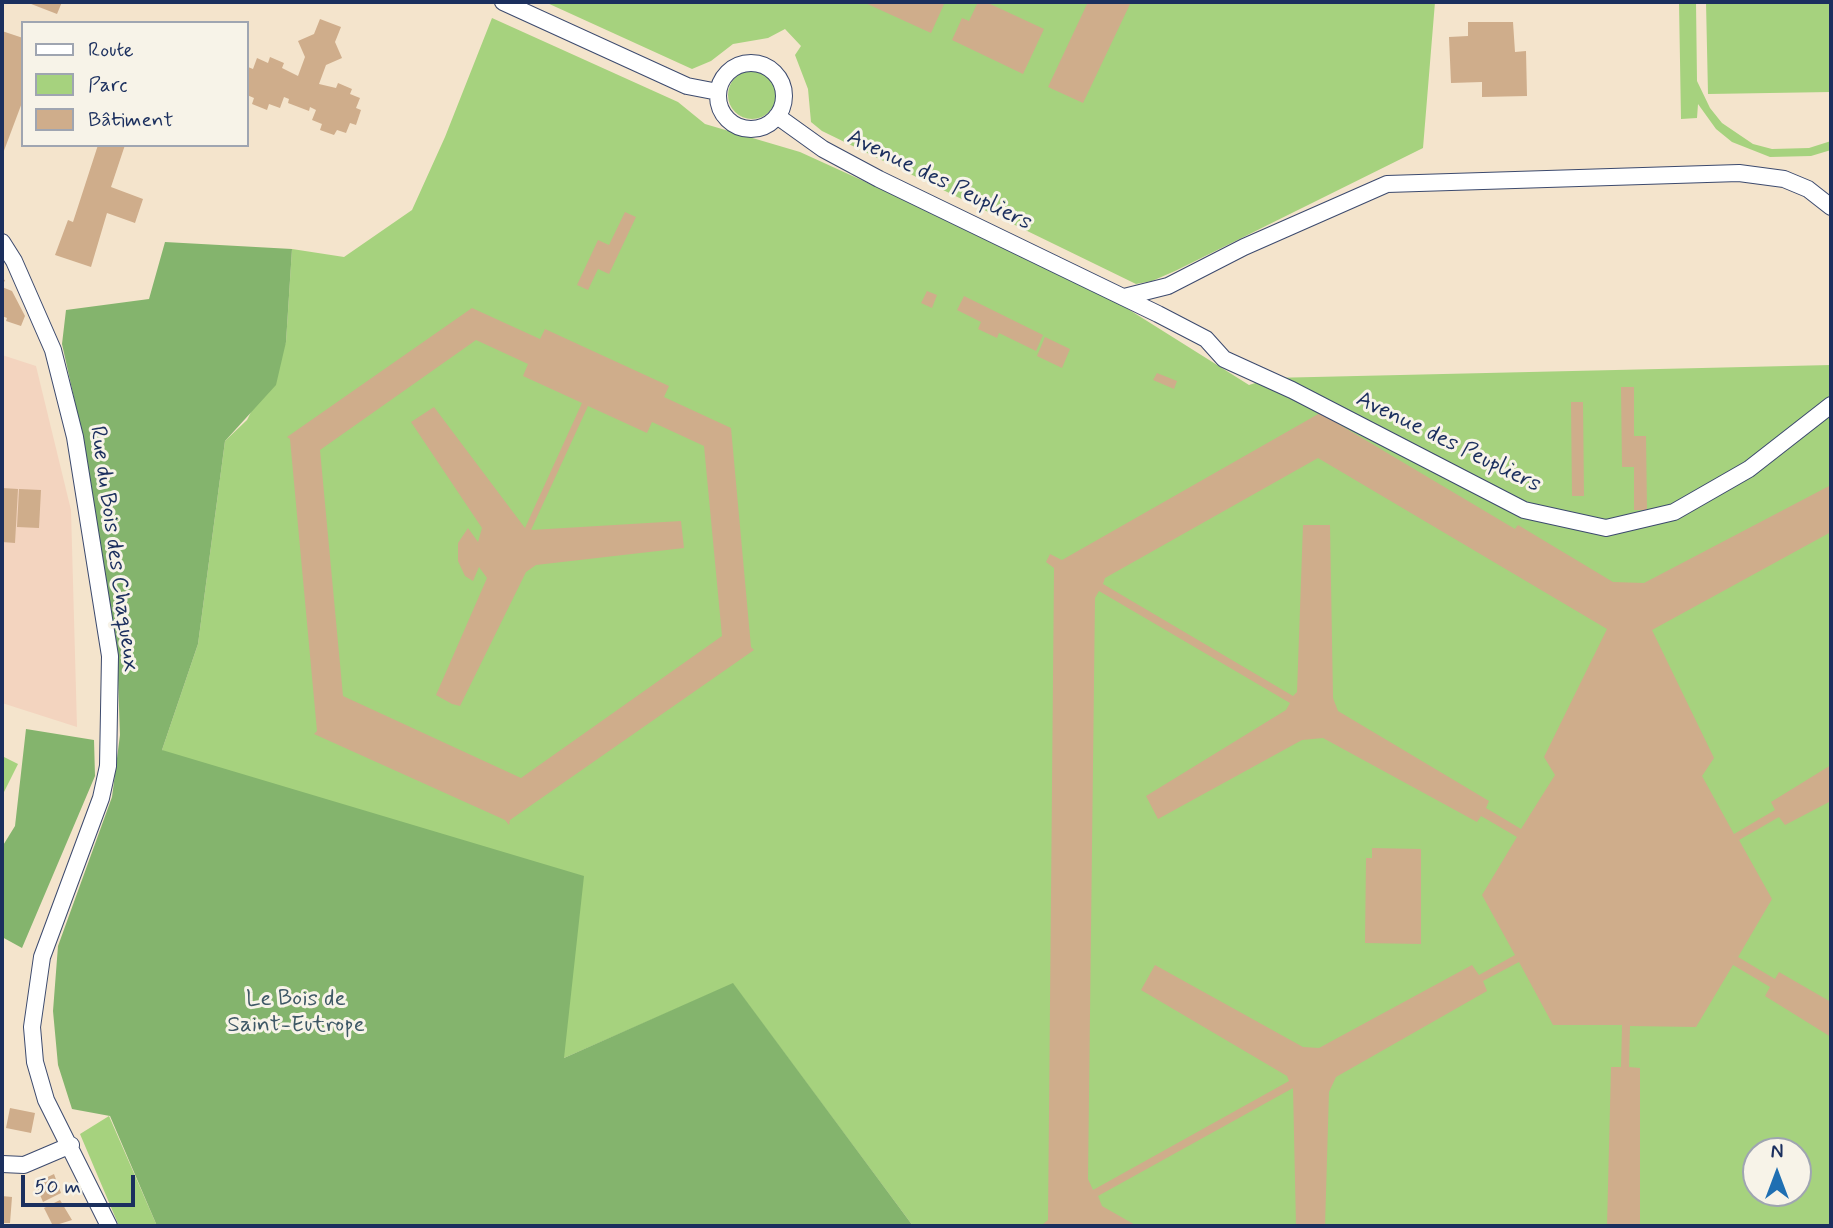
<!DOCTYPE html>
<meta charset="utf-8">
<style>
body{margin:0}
#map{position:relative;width:1833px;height:1228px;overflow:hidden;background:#f4e4cc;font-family:Mynerve,sans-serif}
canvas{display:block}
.frame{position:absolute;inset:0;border:4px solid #1b2f5e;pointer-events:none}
.legend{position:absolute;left:21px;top:21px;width:228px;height:126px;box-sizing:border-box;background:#f7f3e8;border:2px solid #9fa5b1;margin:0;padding:9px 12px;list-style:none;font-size:21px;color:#1b2f5e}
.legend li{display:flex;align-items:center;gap:14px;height:35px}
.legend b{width:35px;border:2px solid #9fa5b1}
.north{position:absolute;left:1742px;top:1137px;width:70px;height:70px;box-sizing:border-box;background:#f7f3e8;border:2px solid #9fa5b1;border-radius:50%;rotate:0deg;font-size:19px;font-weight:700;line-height:28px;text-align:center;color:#1b2f5e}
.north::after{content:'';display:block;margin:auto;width:24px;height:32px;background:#1f6fb2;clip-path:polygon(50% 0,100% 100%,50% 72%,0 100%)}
.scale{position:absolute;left:21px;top:1175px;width:114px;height:32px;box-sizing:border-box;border:4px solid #1b2f5e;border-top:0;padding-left:9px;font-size:21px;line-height:24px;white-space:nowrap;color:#1b2f5e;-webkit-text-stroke:5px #f7f3e8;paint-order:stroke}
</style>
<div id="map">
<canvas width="1833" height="1228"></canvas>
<div class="frame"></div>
<ul class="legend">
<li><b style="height:9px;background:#fff"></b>Route</li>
<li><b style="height:19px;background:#a6d27e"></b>Parc</li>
<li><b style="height:19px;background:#cfad8b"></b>Bâtiment</li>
</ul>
<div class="north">N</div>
<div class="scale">50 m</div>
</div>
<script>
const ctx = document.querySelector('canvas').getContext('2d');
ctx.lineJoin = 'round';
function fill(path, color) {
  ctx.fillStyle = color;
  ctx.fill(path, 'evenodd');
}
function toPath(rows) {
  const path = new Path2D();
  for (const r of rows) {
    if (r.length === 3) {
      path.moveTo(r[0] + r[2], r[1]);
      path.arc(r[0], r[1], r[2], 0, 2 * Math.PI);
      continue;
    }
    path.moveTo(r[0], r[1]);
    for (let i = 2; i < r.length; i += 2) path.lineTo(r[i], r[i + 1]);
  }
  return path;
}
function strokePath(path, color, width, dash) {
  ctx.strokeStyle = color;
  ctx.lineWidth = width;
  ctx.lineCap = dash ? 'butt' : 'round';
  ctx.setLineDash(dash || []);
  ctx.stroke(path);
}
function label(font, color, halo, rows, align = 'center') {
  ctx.font = font + ' Mynerve,sans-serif';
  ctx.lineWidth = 6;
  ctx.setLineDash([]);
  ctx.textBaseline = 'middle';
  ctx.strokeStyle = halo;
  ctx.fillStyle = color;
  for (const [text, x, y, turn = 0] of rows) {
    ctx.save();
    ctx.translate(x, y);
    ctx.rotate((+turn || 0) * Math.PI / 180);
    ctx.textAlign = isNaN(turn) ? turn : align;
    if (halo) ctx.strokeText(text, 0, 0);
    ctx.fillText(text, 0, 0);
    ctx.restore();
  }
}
const built = toPath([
 [2,355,36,366,71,510,77,727,2,703]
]);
const green = toPath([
 [545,2,1435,2,1423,148,1175,271,1152,281,1136,284,822,131,811,122,808,89,795,55,801,46,785,29,768,38,733,44,711,61,692,69],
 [1679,2,1696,2,1697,81,1710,108,1722,123,1753,144,1772,149,1809,148,1831,141,1831,150,1811,156,1770,157,1732,142,1716,129,1698,104,1697,118,1681,119],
 [1706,2,1831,2,1831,92,1708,94],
 [492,18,678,102,705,124,800,152,1017,251,1112,299,1249,385,1271,378,1831,365,1831,1226,913,1226,733,984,564,1058,162,750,198,644,225,441,247,420,286,342,292,249,344,257,412,210,445,137],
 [1756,1151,1798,1151,1798,1193,1756,1193],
 [752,95,24],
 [2,756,18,764,2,796],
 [109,1116,157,1226,119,1226,80,1134]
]);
const forest = toPath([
 [165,242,292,249,286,342,276,385,225,441,198,644,162,750,584,876,564,1058,733,983,913,1226,157,1226,110,1116,72,1109,58,1065,53,1011,58,946,112,797,120,735,117,650,82,434,62,344,66,310,149,299],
 [26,729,94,740,95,776,22,948,2,937,2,847,15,826]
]);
const building = toPath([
 [26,2,62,2,57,14],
 [863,2,945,2,931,33],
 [978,2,986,2,1044,29,1023,74,952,40,962,18,969,21],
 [1088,2,1131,2,1083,103,1048,87],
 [320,19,341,27,335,42,342,58,326,65,319,84,336,88,338,83,352,89,350,94,360,98,356,108,361,110,356,125,350,123,346,133,337,130,334,135,320,130,322,124,312,120,316,110,310,107,309,111,288,103,289,99,284,97,280,108,269,104,267,110,252,104,254,98,247,95,247,71,248,67,253,69,257,58,268,63,270,57,284,63,282,68,298,76,305,57,298,41,314,34],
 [1468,22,1513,22,1515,52,1526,51,1527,96,1482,97,1482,82,1451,83,1449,37,1468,36],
 [2,31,23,38,23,100,2,156],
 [98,145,125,145,111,187,143,199,135,223,107,213,91,267,55,255,68,220,73,222],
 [625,212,636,217,609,274,598,269,588,290,577,285,598,240,609,245],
 [2,279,5,280,2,287,12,291,25,316,21,326,6,321,7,318,2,316],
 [927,291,937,295,932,308,921,303],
 [964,296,1043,335,1036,351,999,333,997,338,978,329,981,322,957,310],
 [472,308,540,339,545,329,669,386,664,397,731,428,751,647,754,650,510,820,509,825,505,820,314,734,317,731,290,439,287,437],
 [476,340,528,364,523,376,582,403,525,528,434,407,411,422,482,528,478,542,468,528,458,543,458,561,465,576,473,581,479,567,487,578,436,695,452,704,460,706,526,572,536,565,684,548,681,521,531,530,588,406,647,433,652,422,704,446,722,636,521,778,343,696,320,450],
 [1045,337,1070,349,1062,368,1037,356],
 [1157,373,1177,381,1174,389,1153,380],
 [1621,387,1634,387,1634,436,1646,436,1647,510,1634,510,1634,467,1622,467],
 [1571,402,1583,402,1584,496,1572,496],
 [1320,413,1515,529,1518,525,1613,582,1644,583,1831,485,1831,532,1652,630,1714,758,1702,776,1734,834,1775,810,1771,802,1831,765,1831,801,1785,825,1779,817,1739,840,1772,899,1738,957,1775,979,1779,972,1831,1002,1831,1037,1765,996,1770,987,1733,965,1696,1027,1630,1026,1629,1067,1640,1068,1640,1226,1607,1226,1611,1067,1621,1067,1622,1025,1553,1025,1519,962,1483,981,1487,991,1336,1077,1329,1092,1325,1226,1296,1226,1293,1088,1098,1196,1102,1206,1137,1226,1041,1226,1048,1220,1054,568,1046,562,1050,554,1062,560],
 [1318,458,1607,629,1544,757,1555,775,1521,829,1486,808,1489,801,1338,711,1333,698,1330,525,1303,525,1297,692,1293,696,1103,584,1105,578],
 [1099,591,1290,703,1286,710,1146,796,1158,819,1302,740,1323,738,1477,822,1481,816,1517,837,1482,895,1515,955,1479,975,1472,965,1319,1048,1303,1047,1155,965,1141,990,1287,1076,1289,1081,1093,1190,1088,1179,1095,598],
 [2,488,18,489,15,543,2,542],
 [19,489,41,490,39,528,17,527],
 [1372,848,1421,849,1421,944,1365,943,1366,858,1372,858],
 [10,1108,35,1113,31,1133,6,1128],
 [54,1174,61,1193,43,1202,35,1183],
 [2,1196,12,1197,10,1223,2,1223],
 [60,1200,72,1220,53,1226,44,1208]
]);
const minor = toPath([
 [503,2,687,86,718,92],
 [751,96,33],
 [777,116,823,149,879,179,1158,314,1206,339,1224,359,1292,390,1524,510,1606,528,1674,512,1749,469,1831,405],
 [2,242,14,261,53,350,75,437,110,656,108,766,101,798,42,957,32,1027,35,1062,46,1100,109,1226],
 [1124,297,1168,286,1244,247,1387,184,1739,173,1784,179,1808,189,1831,207],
 [2,1164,24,1165,71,1145]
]);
const streetNames = [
 ["Avenue des Peupliers",939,181,26],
 ["Avenue des Peupliers",1448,443,26],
 ["Rue du Bois des Chaqueux",113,549,82]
];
const parkNames = [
 ["Le Bois de",296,1000],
 ["Saint-Eutrope",296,1026]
];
fill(built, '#f3d4bf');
fill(green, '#a6d27e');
fill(forest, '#84b46d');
fill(building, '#cfad8b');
strokePath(minor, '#3c4a6e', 18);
strokePath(minor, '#fff', 16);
label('23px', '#1b2f5e', '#f7f3e8', streetNames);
label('23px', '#3e5866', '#f7f3e8', parkNames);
</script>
